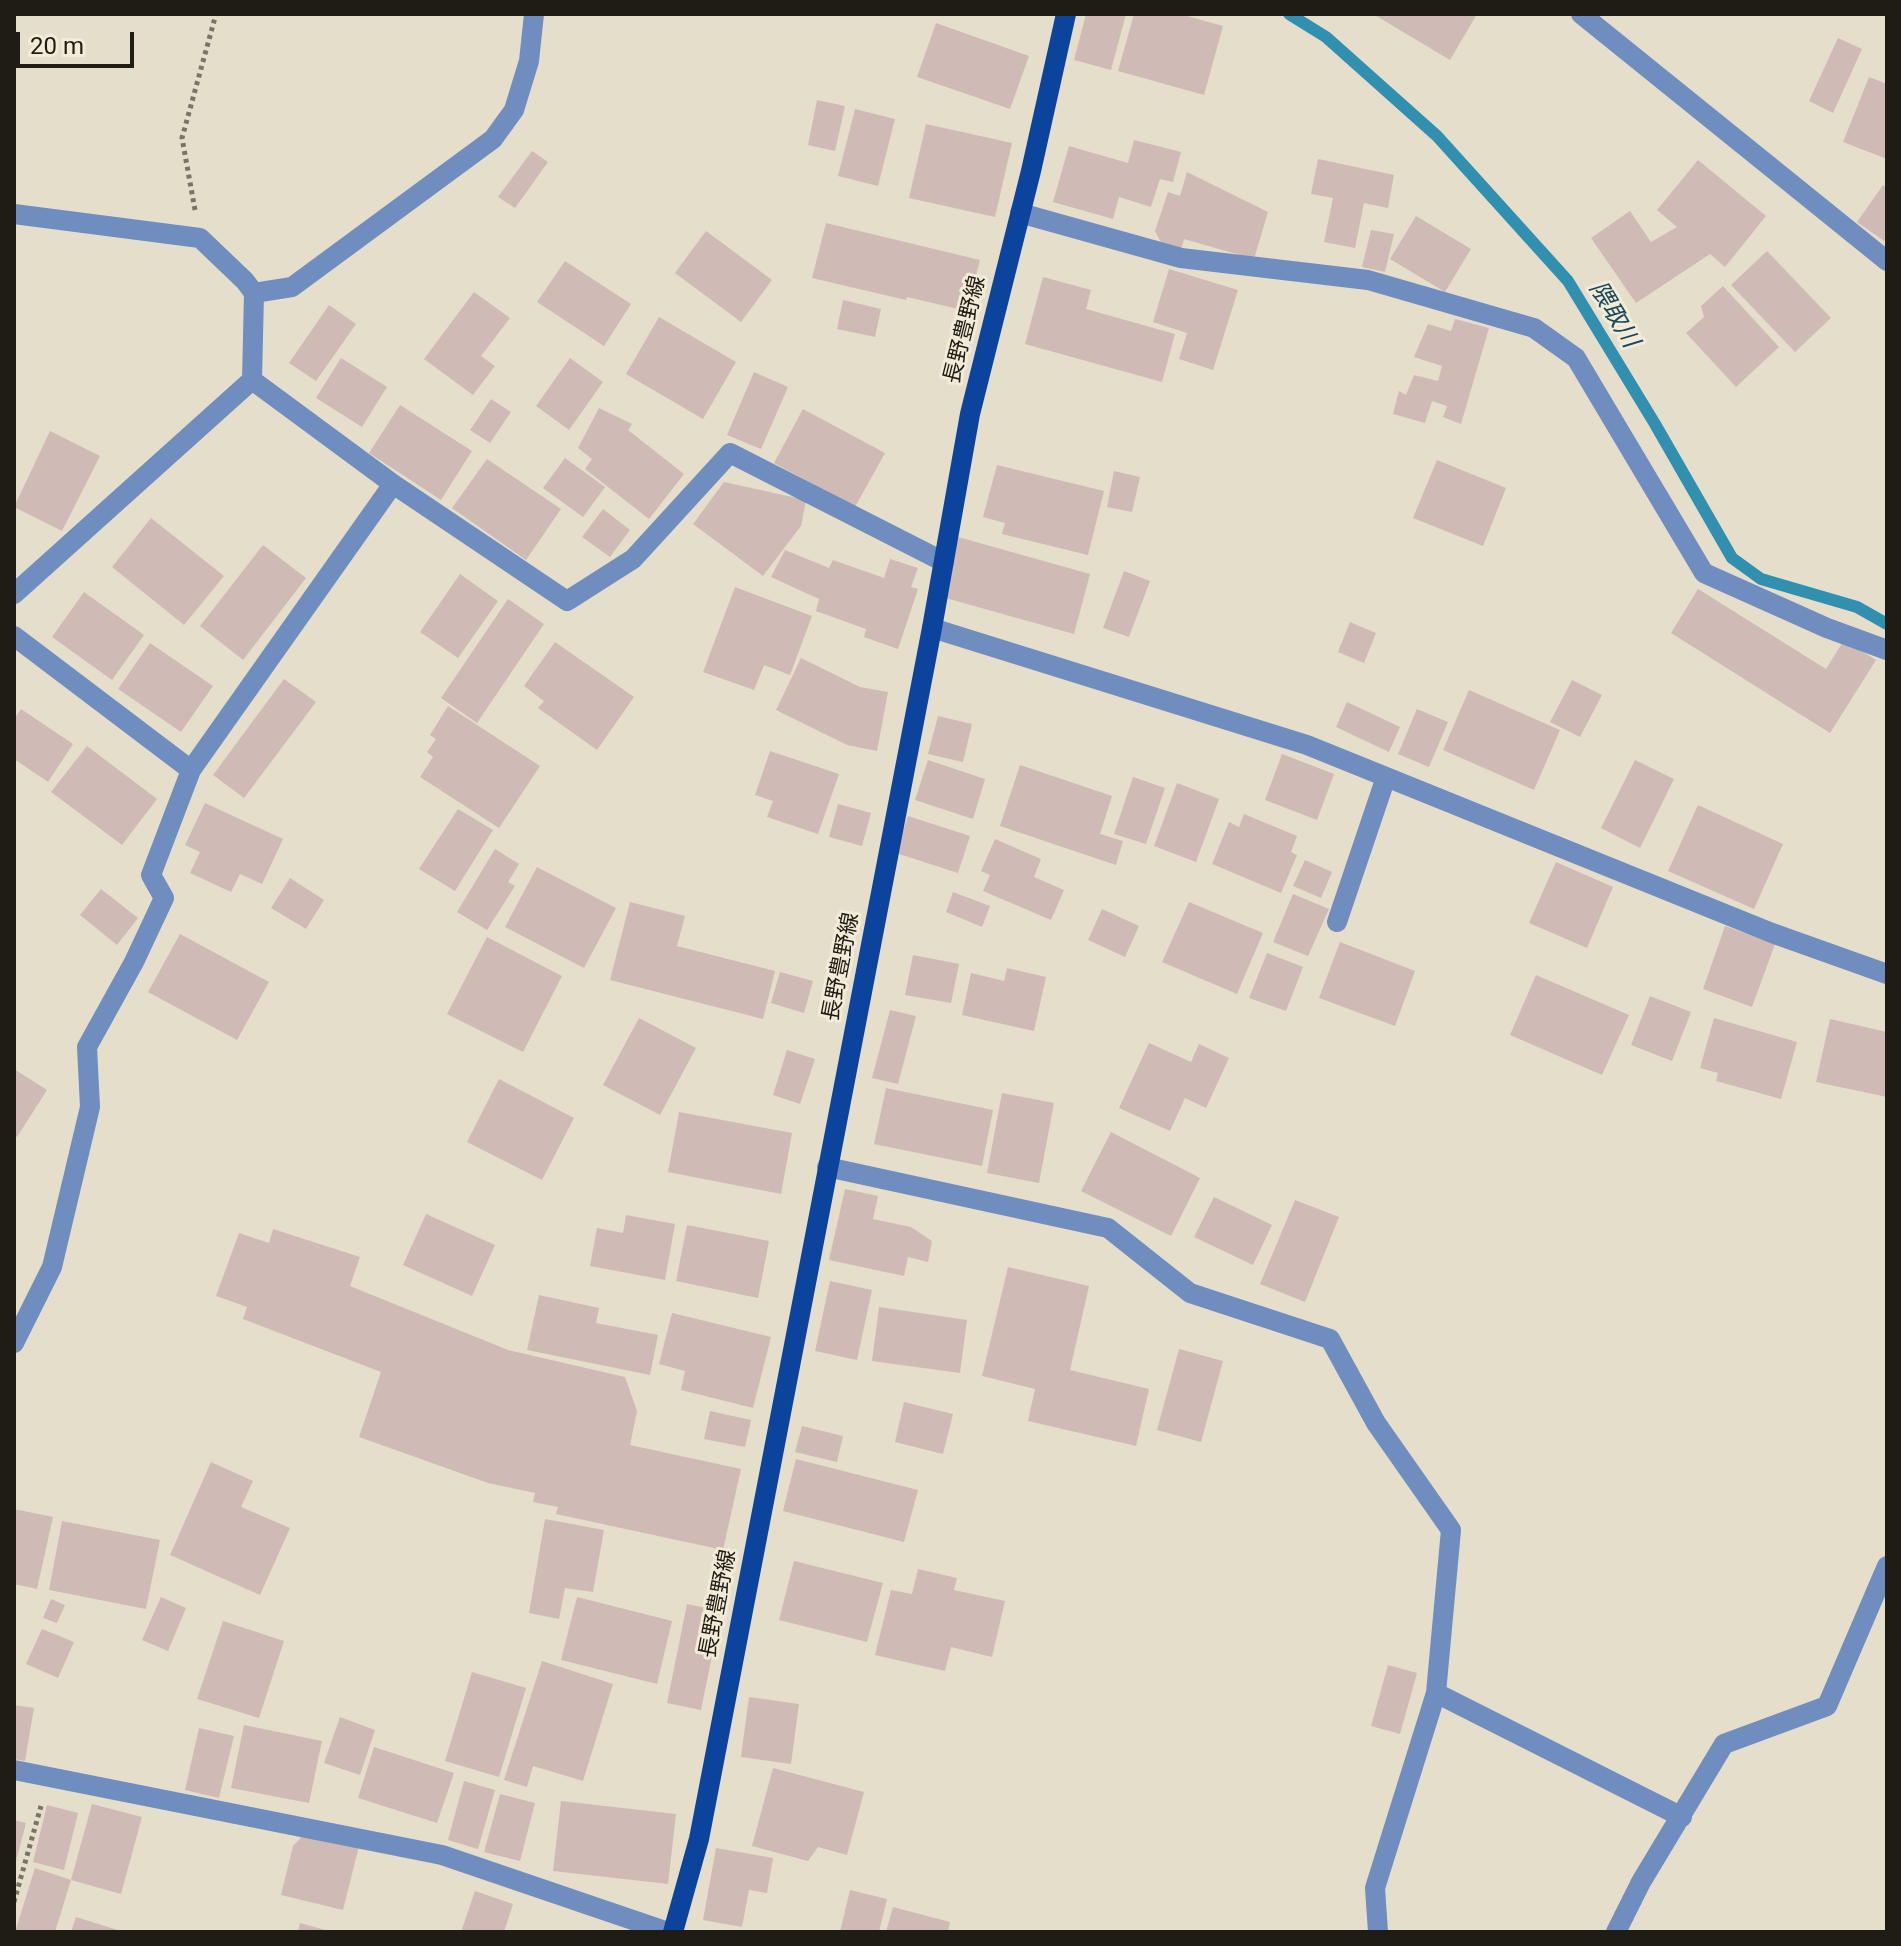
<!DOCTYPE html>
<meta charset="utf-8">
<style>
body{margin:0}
#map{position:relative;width:1901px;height:1946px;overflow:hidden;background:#e5decb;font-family:Roboto,sans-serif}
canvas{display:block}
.frame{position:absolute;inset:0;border:16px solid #1f1c15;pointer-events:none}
.scale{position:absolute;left:16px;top:32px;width:118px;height:36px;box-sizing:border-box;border:4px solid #1f1c15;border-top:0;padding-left:10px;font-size:24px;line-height:28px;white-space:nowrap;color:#1f1c15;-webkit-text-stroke:6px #f2ebd8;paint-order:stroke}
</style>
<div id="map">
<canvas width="1901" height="1946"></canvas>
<div class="frame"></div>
<div class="scale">20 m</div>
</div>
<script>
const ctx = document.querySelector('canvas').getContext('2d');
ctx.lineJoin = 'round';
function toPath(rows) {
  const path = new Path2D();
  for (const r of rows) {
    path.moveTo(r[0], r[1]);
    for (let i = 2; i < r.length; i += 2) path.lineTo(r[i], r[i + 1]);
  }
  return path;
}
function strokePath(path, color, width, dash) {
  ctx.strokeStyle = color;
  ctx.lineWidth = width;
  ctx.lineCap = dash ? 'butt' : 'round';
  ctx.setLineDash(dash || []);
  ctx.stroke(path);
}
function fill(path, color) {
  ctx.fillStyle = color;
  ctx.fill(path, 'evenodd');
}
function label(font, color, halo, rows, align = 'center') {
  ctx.font = font + ' Roboto,"Noto Sans JP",sans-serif';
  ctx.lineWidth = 6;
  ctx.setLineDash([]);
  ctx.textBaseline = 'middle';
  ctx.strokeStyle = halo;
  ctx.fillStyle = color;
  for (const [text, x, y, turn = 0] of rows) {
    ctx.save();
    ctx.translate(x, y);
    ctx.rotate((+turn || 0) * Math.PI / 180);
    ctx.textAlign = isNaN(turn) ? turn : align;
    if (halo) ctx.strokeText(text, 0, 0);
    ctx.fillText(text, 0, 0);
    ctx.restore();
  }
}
const stream = toPath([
 [1289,14,1326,37,1437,136,1568,281,1655,424,1732,558,1761,579,1857,607,1887,624]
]);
const building = toPath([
 [1086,14,1126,14,1111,70,1074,60],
 [1134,14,1180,14,1223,26,1204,95,1118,71],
 [1373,14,1477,14,1450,60],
 [936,23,1029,56,1010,109,917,77],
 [1838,38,1862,49,1833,113,1809,101],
 [1869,77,1887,84,1887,159,1843,142],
 [817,100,845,106,835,151,808,145],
 [855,109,895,119,878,186,838,176],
 [926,124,1012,143,995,217,909,198],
 [1134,140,1181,152,1173,182,1160,179,1151,207,1119,197,1113,219,1053,202,1069,146,1128,163],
 [532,151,548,162,515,208,498,197],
 [1318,159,1394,175,1388,208,1364,203,1355,248,1324,242,1333,198,1311,194],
 [1698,160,1766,216,1725,267,1710,254,1636,303,1591,238,1630,211,1651,242,1677,227,1657,210],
 [1187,172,1268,212,1254,259,1184,239,1181,250,1162,244,1155,231,1168,192,1180,196],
 [1883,185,1887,188,1887,236,1884,241,1857,222],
 [1416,216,1471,249,1445,292,1390,259],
 [826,223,980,260,967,311,907,297,906,300,812,278],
 [1371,230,1394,234,1385,272,1362,267],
 [706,231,772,280,741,322,675,273],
 [1767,251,1831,318,1795,352,1731,285],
 [565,261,631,304,604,346,537,302],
 [1169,269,1238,290,1213,370,1179,359,1187,333,1153,322],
 [1043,277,1091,290,1086,309,1175,334,1162,382,1025,344],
 [1723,286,1779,347,1736,387,1686,333,1704,317,1701,306],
 [474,292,510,318,481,356,495,366,473,395,424,359],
 [843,300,881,309,875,337,837,329],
 [329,305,356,324,316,381,289,363],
 [659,317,736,362,703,419,626,374],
 [1455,319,1489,328,1461,424,1443,417,1447,406,1432,401,1425,423,1393,414,1399,391,1406,395,1414,375,1438,381,1442,366,1414,357,1428,324,1451,331],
 [341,358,387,387,362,427,316,398],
 [570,358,603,382,569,430,536,406],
 [754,372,788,387,761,449,727,435],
 [491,399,511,412,490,443,470,430],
 [400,405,472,451,441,500,369,453],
 [599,408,632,424,628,430,684,474,649,519,585,469,592,459,578,448],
 [803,409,885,453,855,507,774,463],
 [50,431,100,456,62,531,14,507],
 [565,458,605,487,583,517,543,488],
 [487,459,561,509,526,560,452,508],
 [1437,460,1506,488,1483,546,1413,518],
 [997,465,1104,491,1088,555,1002,534,1005,523,983,517],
 [1114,471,1140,477,1132,512,1107,507],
 [724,482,806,500,801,526,763,576,693,524],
 [603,509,630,530,610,557,582,537],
 [151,518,224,576,184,625,112,567],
 [958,537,1090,574,1074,634,942,597],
 [263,545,306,578,243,660,200,626],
 [785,550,829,568,833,560,884,578,890,559,918,568,911,587,918,589,898,649,864,637,866,629,816,611,819,599,771,577],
 [1124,571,1150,581,1129,637,1103,628],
 [460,574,498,601,458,658,420,632],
 [735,587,812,616,790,675,764,665,754,690,703,672],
 [1698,589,1826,669,1844,640,1876,660,1830,733,1671,633],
 [84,592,144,635,112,680,52,637],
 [508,599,544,624,477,723,441,698],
 [1350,622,1376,633,1364,663,1338,652],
 [555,642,634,697,597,750,538,708,544,701,524,686],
 [150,643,213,686,181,732,118,689],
 [801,658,860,687,888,692,877,751,847,745,776,710],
 [284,679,316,702,244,798,213,775],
 [1572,680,1602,695,1580,737,1550,722],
 [1469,690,1560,730,1534,790,1443,750],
 [1347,702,1400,727,1389,752,1336,727],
 [448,706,540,766,499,828,420,777,433,757,427,752,436,739,430,735],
 [21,709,73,744,48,782,14,759,14,719],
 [1417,709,1448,722,1429,767,1398,754],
 [938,716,972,724,963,762,928,754],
 [87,746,157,799,122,845,51,792],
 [770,751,839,774,818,834,767,817,773,801,755,795],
 [1282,754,1334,774,1317,820,1265,800],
 [928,760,985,779,973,819,915,800],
 [1635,760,1674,779,1640,848,1601,828],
 [1020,765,1112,796,1100,834,1123,841,1116,865,1000,826],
 [1133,777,1165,788,1146,844,1114,834],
 [1177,783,1219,799,1196,862,1154,846],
 [205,803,283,839,262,884,240,874,231,892,190,873,200,852,185,845],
 [838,804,871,813,862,846,829,837],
 [1698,805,1783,844,1754,909,1668,871],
 [458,809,493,830,455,891,419,869],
 [1244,814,1297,836,1291,852,1297,855,1281,893,1212,864,1229,822,1239,827],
 [908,816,970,836,958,873,896,853],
 [995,839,1041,859,1034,877,1064,890,1051,920,983,891,990,875,981,871],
 [495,849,519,864,508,882,515,886,487,930,457,912],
 [1305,860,1332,872,1321,898,1293,886],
 [1556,862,1613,887,1587,948,1529,923],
 [537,867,616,908,584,968,505,927],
 [290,878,324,900,306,929,271,908],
 [101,889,138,918,117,945,80,915],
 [953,892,990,906,982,927,946,912],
 [1293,894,1329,909,1308,956,1273,942],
 [630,902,685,916,677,946,775,971,763,1019,610,980],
 [1189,902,1263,933,1237,994,1162,962],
 [1102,909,1139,926,1125,957,1088,940],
 [1725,926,1775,944,1752,1007,1703,989],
 [180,934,269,982,237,1040,148,992],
 [487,937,562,976,523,1052,447,1014],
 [1340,942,1415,971,1395,1026,1319,998],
 [1267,953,1303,967,1286,1011,1249,998],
 [913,955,959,964,951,1003,905,995],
 [1007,968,1046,977,1034,1031,962,1015,971,973,1004,981],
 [780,972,813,981,804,1013,771,1003],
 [1536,975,1629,1015,1602,1075,1510,1035],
 [1650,996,1691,1012,1672,1061,1631,1045],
 [890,1010,916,1016,898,1084,872,1078],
 [639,1018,696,1048,660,1115,603,1085],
 [1714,1018,1797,1042,1781,1099,1716,1081,1718,1073,1700,1068],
 [1830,1019,1887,1032,1887,1097,1816,1082],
 [1149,1043,1191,1062,1199,1044,1229,1058,1206,1108,1185,1098,1170,1131,1119,1108],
 [787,1050,815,1059,800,1104,773,1095],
 [14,1069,47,1090,17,1137,14,1135],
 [499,1079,574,1118,542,1180,467,1142],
 [886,1088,993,1110,982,1166,874,1144],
 [1002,1093,1054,1103,1039,1183,987,1173],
 [679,1112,792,1133,781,1194,668,1172],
 [1111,1132,1200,1178,1171,1236,1081,1191],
 [845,1189,878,1196,873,1219,911,1227,932,1241,928,1262,908,1257,904,1276,829,1260],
 [1214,1197,1272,1225,1253,1265,1194,1237],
 [1295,1200,1339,1217,1305,1302,1260,1284],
 [426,1214,495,1245,472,1296,403,1265],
 [626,1215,675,1224,665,1280,590,1266,597,1228,623,1233],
 [687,1225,769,1241,758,1298,676,1281],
 [273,1229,360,1257,350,1286,508,1350,625,1377,637,1411,630,1445,741,1469,723,1550,556,1514,558,1507,533,1502,535,1493,488,1483,359,1437,381,1372,243,1319,247,1307,216,1296,239,1233,269,1243],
 [1008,1267,1089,1286,1070,1370,1149,1389,1136,1446,1028,1421,1035,1389,982,1376],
 [830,1281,872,1290,857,1360,815,1351],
 [539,1295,599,1308,596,1323,658,1335,650,1375,527,1350],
 [879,1307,967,1320,960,1373,872,1361],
 [672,1313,771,1337,753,1408,681,1390,685,1371,659,1364],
 [1179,1349,1223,1361,1201,1442,1157,1430],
 [904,1402,953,1414,943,1454,895,1442],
 [710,1411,751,1420,745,1447,704,1439],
 [802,1426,843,1436,837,1462,795,1452],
 [796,1459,918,1490,904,1542,783,1511],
 [211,1462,253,1481,241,1507,290,1528,260,1595,170,1555],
 [14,1509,53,1517,37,1589,14,1584],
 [545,1519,604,1530,593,1592,565,1588,559,1619,529,1613],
 [62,1521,160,1540,146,1609,49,1590],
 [794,1561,883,1583,867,1642,779,1620],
 [918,1569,957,1578,954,1590,1005,1601,992,1657,951,1647,945,1671,875,1655,891,1590,912,1594],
 [161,1597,186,1608,168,1651,142,1640],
 [577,1597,672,1621,657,1684,561,1660],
 [51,1599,65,1605,57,1623,43,1618],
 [687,1604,721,1611,701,1710,667,1703],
 [223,1621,284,1641,259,1718,197,1699],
 [42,1629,74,1642,58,1678,26,1664],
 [542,1661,613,1684,583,1781,533,1766,527,1787,504,1780],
 [1388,1665,1417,1673,1400,1734,1371,1726],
 [472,1672,526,1688,499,1777,445,1761],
 [749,1697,799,1704,791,1764,741,1757],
 [14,1705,34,1708,25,1761,14,1759],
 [340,1717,375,1730,360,1775,324,1763],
 [244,1725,322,1741,309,1803,231,1788],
 [199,1728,234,1736,219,1798,185,1790],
 [374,1747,454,1773,437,1823,358,1798],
 [773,1768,864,1792,847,1855,818,1847,808,1861,752,1846],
 [464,1781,495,1790,478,1849,448,1840],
 [500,1794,535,1803,520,1861,484,1852],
 [561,1801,676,1814,668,1884,553,1871],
 [92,1804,142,1817,121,1894,71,1880],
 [47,1805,78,1813,64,1870,33,1862],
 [14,1820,26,1823,15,1865,14,1864],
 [305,1833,359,1846,343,1910,281,1895,293,1846],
 [716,1848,773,1858,767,1893,749,1890,742,1927,703,1920],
 [35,1868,71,1880,55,1932,15,1932],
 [850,1890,887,1899,879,1932,840,1932],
 [475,1891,513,1904,504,1932,461,1932],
 [893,1907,950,1922,948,1932,886,1932],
 [76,1917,121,1931,121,1932,71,1932],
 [300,1923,329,1931,329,1932,298,1932]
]);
const path = toPath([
 [195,210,182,138,216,14],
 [14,1902,41,1806]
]);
const minor = toPath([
 [1581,14,1887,261],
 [1020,213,1181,258,1368,280,1534,328,1576,358,1704,573,1827,628,1887,650],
 [14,214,200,238,245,281,254,293,252,380,14,594],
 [254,293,292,287,493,139,514,110,529,61,534,14],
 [393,484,567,601,633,559,730,453,944,562],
 [932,628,1307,745,1772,933,1887,974],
 [14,636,191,770,151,875,164,898,134,962,87,1047,90,1107,52,1267,14,1343],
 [191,770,393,484,252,380],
 [1337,922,1386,777],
 [827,1167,1108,1228,1190,1293,1330,1339,1376,1423,1451,1530,1436,1693,1682,1817],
 [14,1770,442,1855,668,1932],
 [1378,1932,1375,1888,1436,1693],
 [1616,1932,1641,1882,1724,1744,1827,1706,1887,1566]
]);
const major = toPath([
 [673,1932,699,1839,932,628,970,414,1031,171,1066,14]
]);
const streetNames = [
 ["長野豊野線",966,330,-76],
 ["長野豊野線",842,967,-79],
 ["長野豊野線",719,1604,-79]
];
const waterNames = [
 ["隈取川",1613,315,59]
];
strokePath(stream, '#318faf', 12);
fill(building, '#d0bab5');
strokePath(path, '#797467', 5, [4, 4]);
strokePath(minor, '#6f8dbf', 20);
strokePath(major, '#0c449d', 20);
label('22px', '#1f1c15', '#f2ebd8', streetNames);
label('italic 24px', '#16495b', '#f2ebd8', waterNames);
</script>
